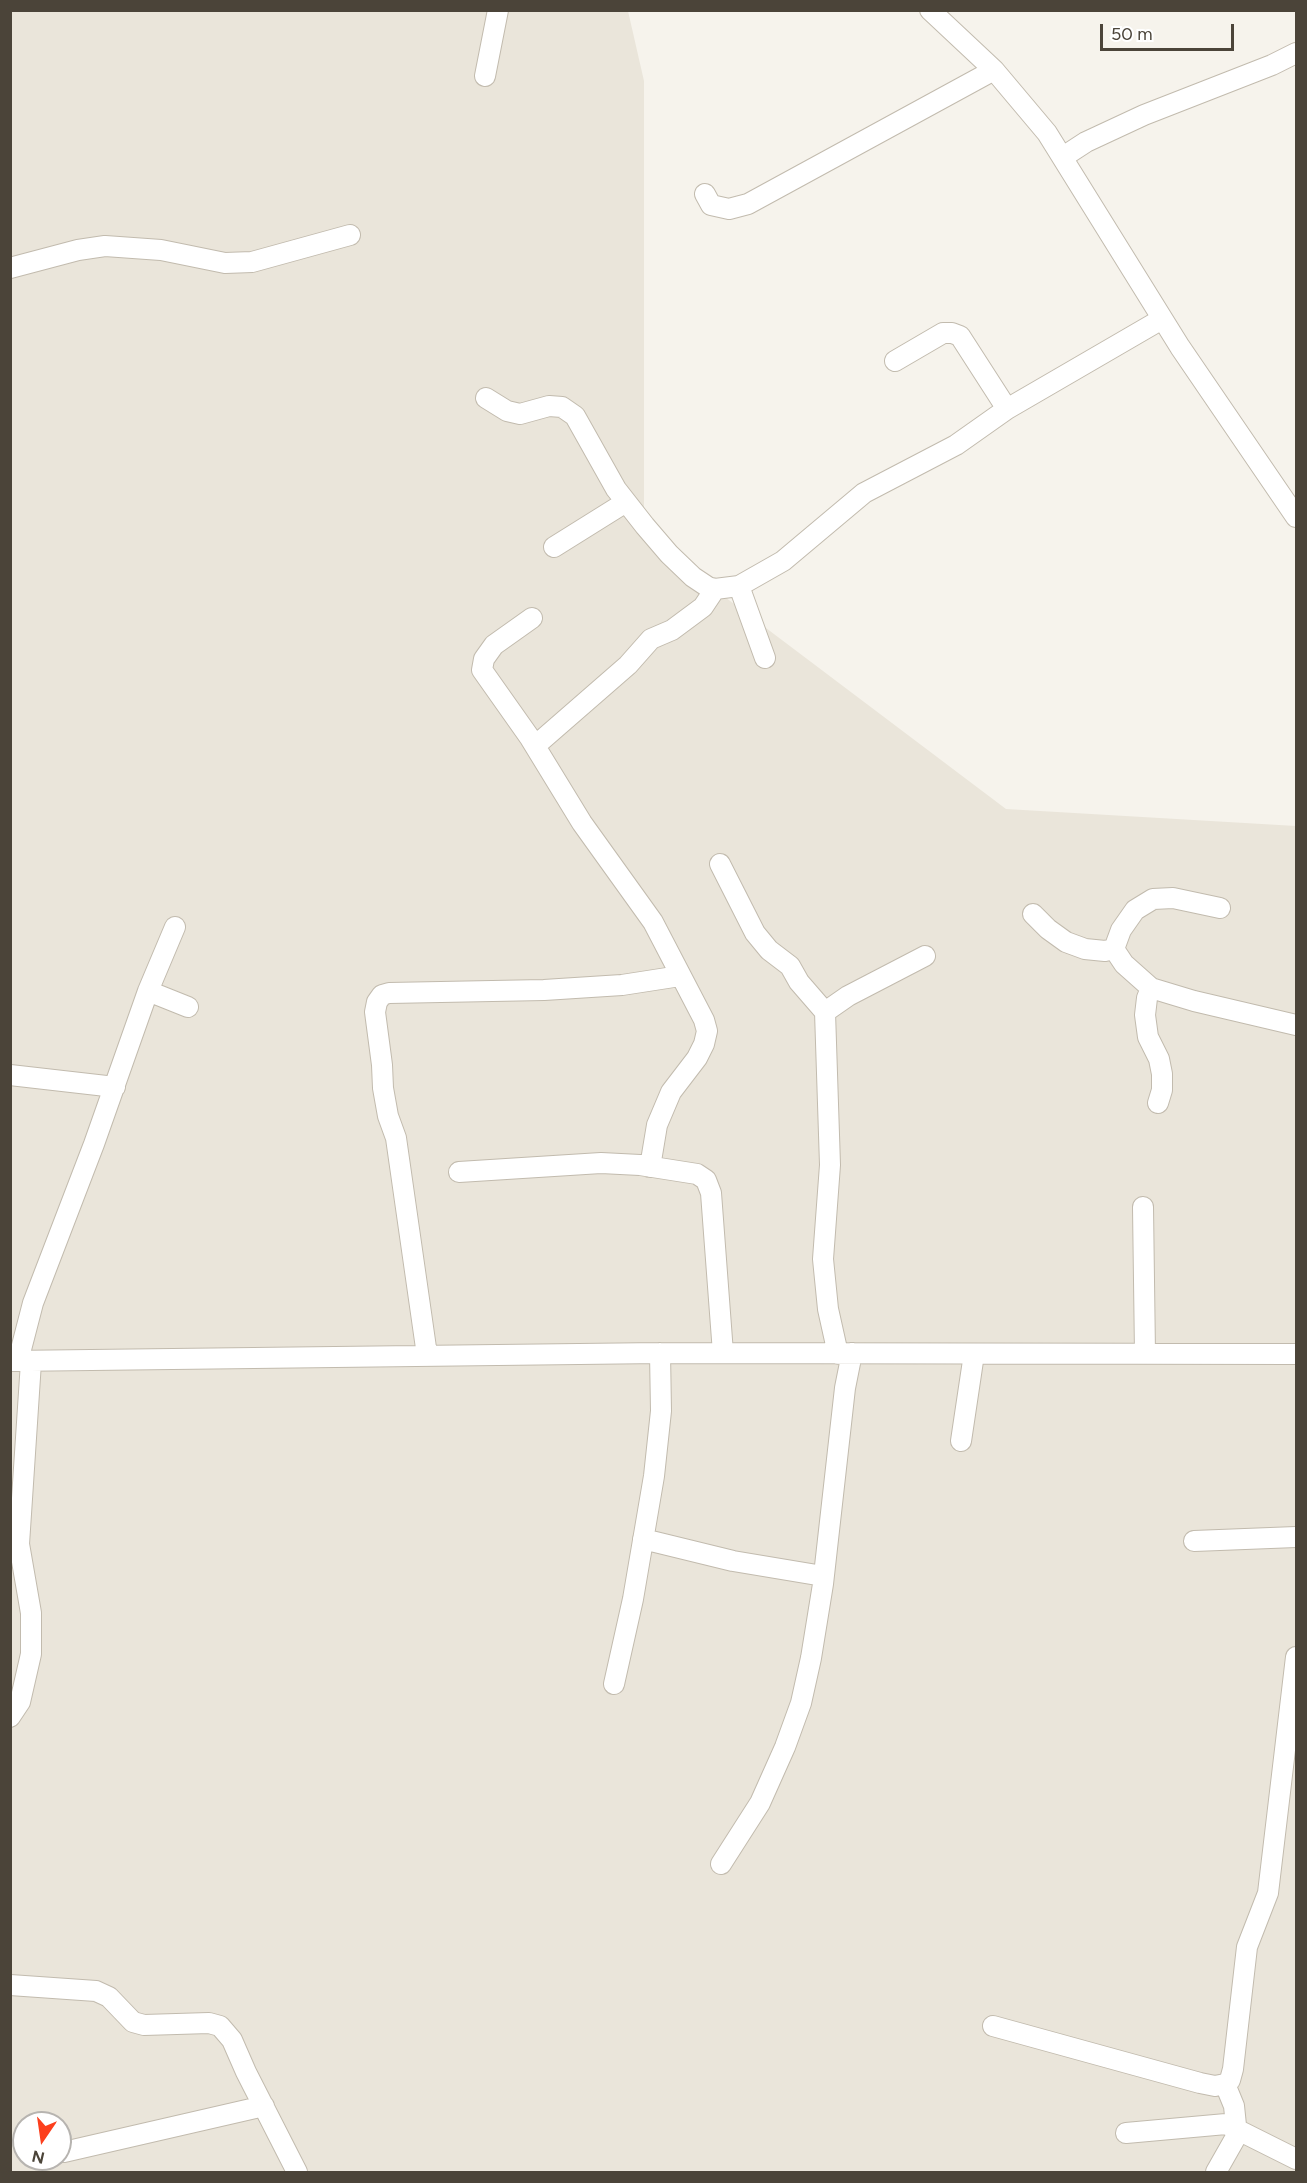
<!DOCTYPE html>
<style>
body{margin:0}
#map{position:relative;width:1307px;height:2183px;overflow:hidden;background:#f6f3ec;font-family:Figtree,sans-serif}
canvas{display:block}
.frame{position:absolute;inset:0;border:12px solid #4b4439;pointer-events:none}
.north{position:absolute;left:12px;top:2111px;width:60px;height:60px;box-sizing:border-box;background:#fff;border:2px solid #b7b4b0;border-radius:50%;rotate:193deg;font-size:16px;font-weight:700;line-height:24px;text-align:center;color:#4b4439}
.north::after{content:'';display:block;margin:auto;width:21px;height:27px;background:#fc3f1d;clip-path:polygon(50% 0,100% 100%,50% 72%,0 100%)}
.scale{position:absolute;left:1100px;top:24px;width:134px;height:27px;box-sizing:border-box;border:3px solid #4b4439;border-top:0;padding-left:8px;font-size:18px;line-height:21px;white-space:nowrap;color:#4b4439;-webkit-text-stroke:4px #fff;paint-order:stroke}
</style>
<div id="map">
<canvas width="1307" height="2183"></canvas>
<div class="frame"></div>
<div class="north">N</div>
<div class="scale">50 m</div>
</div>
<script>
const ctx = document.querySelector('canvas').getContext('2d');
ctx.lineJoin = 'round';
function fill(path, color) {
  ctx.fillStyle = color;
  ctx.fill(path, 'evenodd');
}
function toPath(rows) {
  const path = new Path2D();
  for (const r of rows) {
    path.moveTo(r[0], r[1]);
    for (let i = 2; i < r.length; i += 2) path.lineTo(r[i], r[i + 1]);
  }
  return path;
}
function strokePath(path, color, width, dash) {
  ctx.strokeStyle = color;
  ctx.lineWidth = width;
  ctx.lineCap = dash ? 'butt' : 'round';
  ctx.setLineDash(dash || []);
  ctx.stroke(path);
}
const residential = toPath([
 [11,11,628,11,644,81,644,536,1006,809,1296,826,1296,2172,11,2172],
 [24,2123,60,2123,60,2159,24,2159]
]);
const minor = toPath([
 [930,10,994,70,1047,133,1180,347,1296,517],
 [485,76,498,10],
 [1063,157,1086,142,1144,115,1272,65,1296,53],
 [705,194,711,205,729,209,748,204,994,70],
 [10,268,78,250,105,246,161,250,225,263,252,262,350,235],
 [895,361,943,333,952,333,960,336,1007,409,1162,319],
 [486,398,507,411,520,414,549,406,562,407,575,416,616,489,645,526,669,554,693,577,708,587,715,589,739,586,783,561,864,493,956,445,1007,409],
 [554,547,626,502],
 [739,586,765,658],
 [532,618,494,645,484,659,482,670,530,738,582,823,653,922,704,1020,707,1031,704,1044,697,1058,671,1092,657,1125,650,1167],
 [535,746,628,665,651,639,672,630,703,607,715,589],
 [720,864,755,933,769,950,790,966,799,982,825,1012,830,1165,823,1259,828,1309,838,1354],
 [1033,914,1048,929,1066,942,1085,949,1105,951,1114,949],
 [1114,949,1124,964,1151,988,1194,1001,1296,1025],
 [1114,949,1121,930,1135,910,1153,899,1173,898,1220,908],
 [1151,988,1147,998,1145,1015,1148,1037,1159,1059,1162,1074,1162,1090,1158,1103],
 [148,991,188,1007],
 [825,1012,848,996,925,956],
 [10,1075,115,1087],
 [459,1172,601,1163,640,1165,697,1174,706,1180,711,1193,723,1353],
 [1143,1207,1145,1354],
 [427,1355,396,1138,388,1116,383,1088,382,1065,375,1012,377,1002,382,995,389,993,544,990,622,985,680,976],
 [10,1361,660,1353,1296,1354],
 [18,1361,33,1303,94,1144,148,991,175,927],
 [961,1441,974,1354],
 [643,1539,733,1561,823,1576],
 [1194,1541,1296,1537],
 [614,1684,633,1599,654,1476,661,1411,660,1353],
 [10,1717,20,1702,31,1654,31,1613,19,1544,31,1362],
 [721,1864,760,1803,785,1747,801,1703,811,1658,823,1584,845,1388,852,1353],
 [10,1985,96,1991,109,1997,133,2022,144,2025,209,2023,220,2026,232,2040,246,2072,297,2172],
 [993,2026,1200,2083,1215,2086,1225,2084,1230,2080,1233,2069,1247,1947,1268,1893,1296,1657],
 [1126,2133,1226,2124,1296,2159],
 [64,2152,264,2106],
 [1216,2172,1237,2135,1234,2106,1225,2084]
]);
fill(residential, '#eae5da');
strokePath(minor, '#c2bbae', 22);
strokePath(minor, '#fff', 20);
</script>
